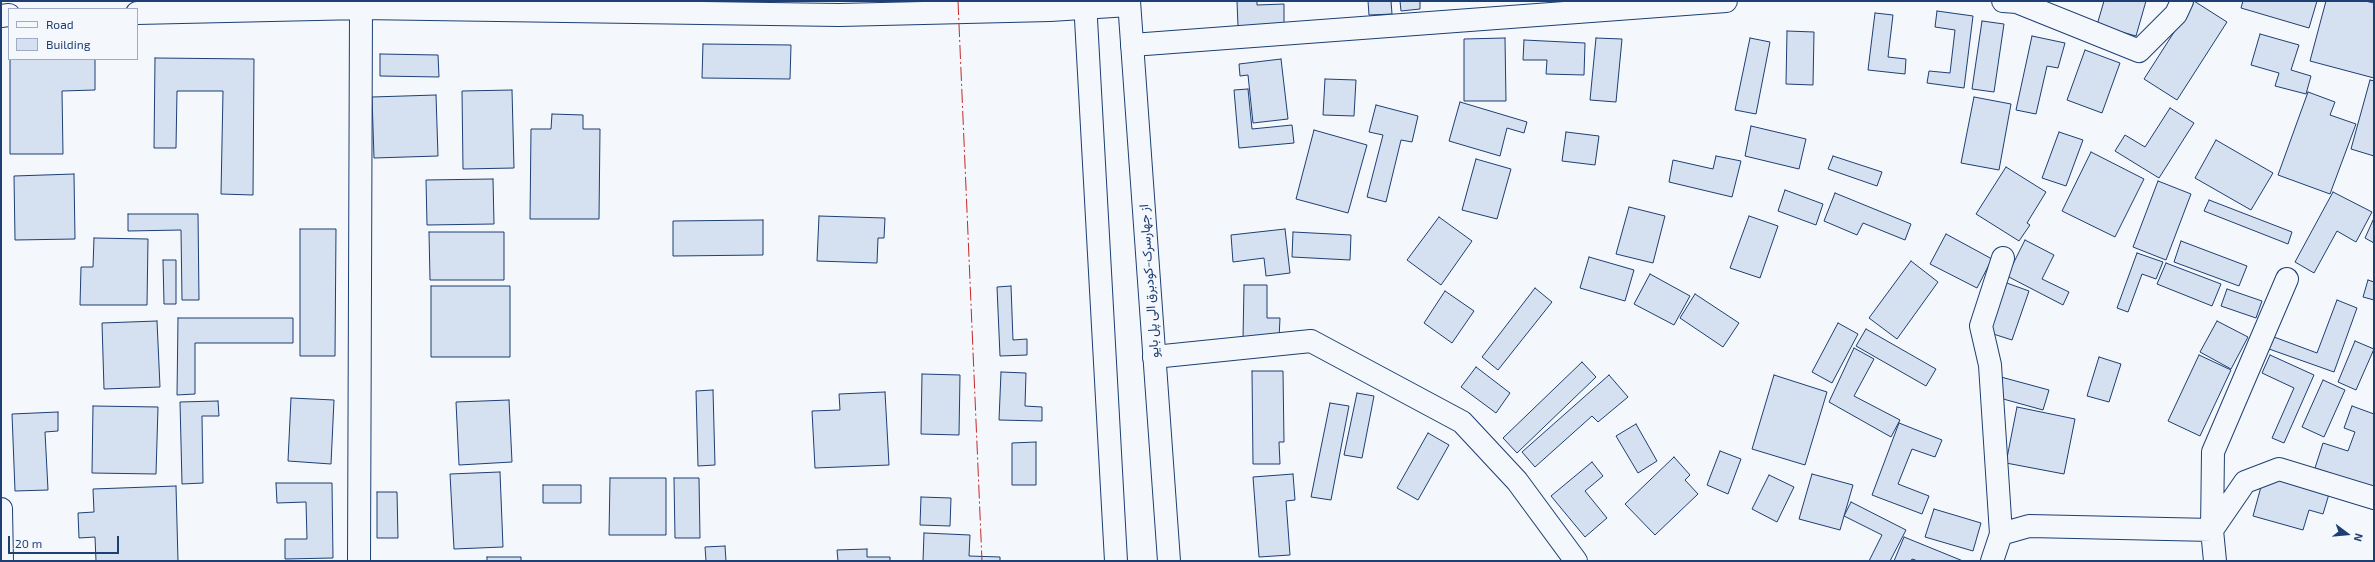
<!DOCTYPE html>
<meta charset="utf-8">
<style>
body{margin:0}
#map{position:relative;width:2375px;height:562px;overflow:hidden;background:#f4f7fb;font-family:"Exo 2",sans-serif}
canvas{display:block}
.frame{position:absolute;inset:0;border:2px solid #1d3f73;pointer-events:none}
.legend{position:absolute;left:8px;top:8px;width:130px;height:52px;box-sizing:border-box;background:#f4f7fb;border:1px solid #9eadc5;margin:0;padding:5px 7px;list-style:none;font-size:12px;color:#1d3f73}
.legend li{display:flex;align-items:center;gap:8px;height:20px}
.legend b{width:20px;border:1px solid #9eadc5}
.north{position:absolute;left:2327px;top:514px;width:40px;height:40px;-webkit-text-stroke:3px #f4f7fb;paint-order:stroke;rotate:106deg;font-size:11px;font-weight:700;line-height:16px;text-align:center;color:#1d3f73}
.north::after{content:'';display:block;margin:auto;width:14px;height:18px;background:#1d3f73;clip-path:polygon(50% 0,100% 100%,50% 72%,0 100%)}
.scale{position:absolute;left:8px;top:536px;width:111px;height:18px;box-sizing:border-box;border:2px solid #1d3f73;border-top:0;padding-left:5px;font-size:12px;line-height:14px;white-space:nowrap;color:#1d3f73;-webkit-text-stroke:3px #f4f7fb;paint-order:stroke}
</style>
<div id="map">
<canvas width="2375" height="562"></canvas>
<div class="frame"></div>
<ul class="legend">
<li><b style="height:5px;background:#f4f7fb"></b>Road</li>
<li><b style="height:11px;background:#d5e0f0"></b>Building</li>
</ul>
<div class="north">N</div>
<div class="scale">20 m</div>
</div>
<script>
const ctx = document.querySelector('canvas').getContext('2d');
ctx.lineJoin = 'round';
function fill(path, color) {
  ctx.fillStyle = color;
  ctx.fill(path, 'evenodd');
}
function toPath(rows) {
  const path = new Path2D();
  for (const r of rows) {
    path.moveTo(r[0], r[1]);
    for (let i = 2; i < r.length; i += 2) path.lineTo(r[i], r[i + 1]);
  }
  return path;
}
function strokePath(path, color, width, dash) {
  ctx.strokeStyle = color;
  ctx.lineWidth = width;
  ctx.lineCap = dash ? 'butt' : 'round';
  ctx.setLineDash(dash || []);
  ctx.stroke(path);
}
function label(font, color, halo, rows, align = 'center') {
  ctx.font = font + ' "Exo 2",Vazirmatn,sans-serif';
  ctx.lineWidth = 3;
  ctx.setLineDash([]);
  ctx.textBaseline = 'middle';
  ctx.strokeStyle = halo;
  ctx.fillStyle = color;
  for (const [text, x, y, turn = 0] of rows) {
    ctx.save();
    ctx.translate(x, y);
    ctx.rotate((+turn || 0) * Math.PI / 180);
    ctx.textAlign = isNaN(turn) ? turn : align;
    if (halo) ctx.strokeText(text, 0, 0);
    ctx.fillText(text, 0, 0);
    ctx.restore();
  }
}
const building = toPath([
 [1237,1,1257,1,1257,5,1284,4,1284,24,1238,26,1237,1],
 [1368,1,1391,1,1392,14,1369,15,1368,1],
 [1400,1,1420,1,1420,9,1401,11,1400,1],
 [2104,1,2146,1,2136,36,2097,25,2104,1],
 [2194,1,2227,22,2177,100,2144,79,2194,1],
 [2243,1,2317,1,2309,28,2241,8,2243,1],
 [2326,1,2365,1,2374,3,2374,78,2310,61,2326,1],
 [1937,11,1973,16,1964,88,1927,83,1929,71,1950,73,1955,30,1935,27,1937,11],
 [1875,13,1893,15,1888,57,1906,59,1905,74,1868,70,1875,13],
 [1982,21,2004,24,1994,92,1972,89,1982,21],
 [1787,31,1814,32,1813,85,1786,84,1787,31],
 [2260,34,2299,45,2291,70,2311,76,2306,94,2275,86,2279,73,2251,65,2260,34],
 [2032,36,2065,43,2058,68,2047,66,2036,114,2016,110,2032,36],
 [1505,38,1506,101,1464,101,1464,39,1505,38],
 [1596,38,1622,39,1616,102,1590,100,1596,38],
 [1750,38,1770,42,1756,114,1735,110,1750,38],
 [1524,40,1585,43,1584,75,1546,74,1547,60,1523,60,1524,40],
 [703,44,791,45,790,79,702,78,703,44],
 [2085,50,2120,63,2102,113,2067,100,2085,50],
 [380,54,438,55,439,77,380,76,380,54],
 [155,58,254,59,253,195,221,194,223,91,177,91,176,148,154,148,155,58],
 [10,59,95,59,95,90,62,91,63,154,10,154,10,59],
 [1281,59,1288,119,1253,123,1248,75,1240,76,1239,64,1281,59],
 [1325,79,1356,80,1354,116,1323,115,1325,79],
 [2370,80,2374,81,2374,156,2351,149,2370,80],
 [1248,89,1252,129,1292,125,1294,143,1239,148,1234,90,1248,89],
 [512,90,514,168,463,169,462,91,512,90],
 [2308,92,2335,102,2330,115,2356,124,2330,194,2278,175,2308,92],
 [436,95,438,156,374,158,372,97,436,95],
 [1974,97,2011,104,1999,170,1961,163,1974,97],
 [1460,102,1527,122,1524,133,1507,128,1500,156,1449,141,1460,102],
 [1376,105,1418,116,1412,142,1401,140,1386,202,1367,197,1383,135,1369,132,1376,105],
 [2170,108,2194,123,2159,178,2115,151,2125,135,2145,147,2170,108],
 [552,114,583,115,583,129,600,129,599,219,530,219,531,129,551,129,552,114],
 [1751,126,1806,139,1799,169,1745,156,1751,126],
 [1314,130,1367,145,1348,213,1296,199,1314,130],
 [1566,132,1599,136,1595,165,1562,161,1566,132],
 [2059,132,2083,140,2066,186,2042,178,2059,132],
 [2216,140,2273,173,2251,210,2195,178,2216,140],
 [2091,152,2144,179,2115,237,2062,211,2091,152],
 [1716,156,1741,161,1732,197,1669,182,1673,160,1713,169,1716,156],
 [1833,156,1882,172,1877,186,1828,169,1833,156],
 [1476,159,1511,169,1497,219,1462,210,1476,159],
 [2006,167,2046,192,2027,223,2030,225,2019,241,1976,214,2006,167],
 [74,174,75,239,15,240,14,176,74,174],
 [493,179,494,224,427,225,426,180,493,179],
 [2158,181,2191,194,2166,260,2133,247,2158,181],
 [1785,190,1823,204,1816,225,1778,211,1785,190],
 [2333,192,2372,212,2356,242,2337,231,2314,273,2295,262,2333,192],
 [1835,193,1911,224,1905,240,1863,223,1857,235,1824,221,1835,193],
 [2209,200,2292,232,2288,244,2204,211,2209,200],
 [1629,207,1665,216,1653,263,1616,254,1629,207],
 [128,214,198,214,199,300,182,300,181,230,128,231,128,214],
 [819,216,885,218,884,238,878,238,877,263,817,261,819,216],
 [1749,216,1778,226,1760,278,1730,268,1749,216],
 [1439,217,1472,241,1441,285,1407,260,1439,217],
 [2374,218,2374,243,2365,238,2374,218],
 [763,220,763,255,673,256,673,221,763,220],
 [300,229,336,229,335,356,300,356,300,229],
 [1285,229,1290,273,1266,276,1264,258,1233,262,1231,235,1285,229],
 [429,232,504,232,504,280,430,280,429,232],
 [1293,232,1351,235,1350,260,1292,257,1293,232],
 [1946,234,1992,259,1977,288,1930,264,1946,234],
 [94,238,148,239,147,305,80,305,81,267,93,267,94,238],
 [2025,240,2054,255,2042,279,2069,292,2063,305,2007,276,2025,240],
 [2181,241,2247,266,2239,286,2174,262,2181,241],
 [2137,253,2163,262,2156,279,2142,274,2128,312,2117,308,2137,253],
 [1589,257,1634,270,1625,301,1580,288,1589,257],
 [163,260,176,260,176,304,164,304,163,260],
 [1911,261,1938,282,1897,339,1869,318,1911,261],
 [2166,263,2221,284,2212,306,2157,284,2166,263],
 [1650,274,1690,296,1674,325,1634,304,1650,274],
 [2368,280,2374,282,2374,300,2363,297,2368,280],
 [2004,282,2029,291,2012,340,1987,332,2004,282],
 [1244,285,1267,285,1267,318,1280,318,1279,339,1243,339,1244,285],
 [431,286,510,286,510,357,431,357,431,286],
 [1011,286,1013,340,1027,339,1027,355,1000,356,997,287,1011,286],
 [1535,288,1552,302,1498,370,1482,357,1535,288],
 [2227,289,2262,301,2256,318,2221,306,2227,289],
 [1445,291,1474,311,1452,343,1424,323,1445,291],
 [1695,294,1739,323,1723,347,1680,318,1695,294],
 [2337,300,2357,308,2334,372,2269,349,2274,337,2317,353,2337,300],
 [178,318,293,318,293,343,195,343,195,394,177,395,178,318],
 [157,321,160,387,104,389,102,323,157,321],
 [2217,321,2248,337,2231,369,2200,352,2217,321],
 [1838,323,1858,334,1832,383,1812,372,1838,323],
 [1866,329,1936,369,1926,386,1856,346,1866,329],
 [2355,341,2374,349,2356,390,2338,382,2355,341],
 [1854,348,1874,359,1854,396,1900,420,1891,437,1829,402,1854,348],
 [2199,355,2231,370,2200,436,2168,421,2199,355],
 [2270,355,2314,375,2284,443,2272,438,2294,388,2262,373,2270,355],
 [2099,357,2121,364,2109,402,2087,396,2099,357],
 [1582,362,1596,377,1517,453,1503,438,1582,362],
 [1476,367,1510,393,1496,413,1461,387,1476,367],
 [1252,371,1283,371,1284,442,1279,442,1280,464,1253,464,1252,371],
 [1001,372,1026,373,1025,406,1042,407,1042,421,999,420,1001,372],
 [922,374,960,375,959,435,921,434,922,374],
 [1609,375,1628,397,1598,422,1592,416,1535,467,1522,452,1609,375],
 [1774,375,1827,392,1805,465,1752,449,1774,375],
 [2001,377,2049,390,2043,410,1996,397,2001,377],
 [2323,380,2345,390,2324,437,2302,427,2323,380],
 [713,390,715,465,698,466,696,391,713,390],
 [885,392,889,465,815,468,812,411,840,410,839,394,885,392],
 [1357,393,1374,396,1362,458,1344,455,1357,393],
 [291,398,334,400,331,464,288,461,291,398],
 [509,400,512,462,459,465,456,402,509,400],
 [218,401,219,416,202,416,203,483,182,484,180,402,218,401],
 [1330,403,1349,406,1331,500,1311,497,1330,403],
 [93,406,158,407,156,474,92,473,93,406],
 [2352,406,2374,414,2374,488,2315,468,2323,443,2348,451,2355,432,2344,428,2352,406],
 [2017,407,2075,419,2064,474,2006,463,2017,407],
 [58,412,58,431,45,432,48,490,15,491,12,414,58,412],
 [1899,423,1942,440,1935,457,1912,449,1898,484,1929,496,1922,514,1872,495,1899,423],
 [1636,424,1657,461,1638,473,1616,436,1636,424],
 [1428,433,1449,445,1418,500,1397,488,1428,433],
 [1036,442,1036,485,1012,485,1012,443,1036,442],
 [1720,451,1741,459,1728,494,1707,485,1720,451],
 [1674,457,1690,475,1685,480,1698,494,1655,535,1625,504,1674,457],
 [1592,462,1603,476,1585,491,1607,518,1585,537,1551,496,1592,462],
 [500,472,503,547,454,549,450,474,500,472],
 [1293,474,1295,500,1286,501,1290,555,1259,557,1253,477,1293,474],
 [1812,474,1853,485,1840,530,1799,519,1812,474],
 [1769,475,1794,487,1777,522,1752,509,1769,475],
 [2264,476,2329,494,2323,514,2309,510,2303,530,2253,516,2264,476],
 [610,478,666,478,666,535,609,535,610,478],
 [674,478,699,478,700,538,675,538,674,478],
 [276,483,332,483,333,558,285,559,285,539,307,539,306,502,277,503,276,483],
 [543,485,581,485,581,503,543,503,543,485],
 [176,486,178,561,96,561,95,537,79,538,78,513,94,512,93,489,176,486],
 [377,492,397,492,398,538,377,538,377,492],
 [921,497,951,498,950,526,920,525,921,497],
 [1851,502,1906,530,1890,561,1869,561,1882,535,1844,516,1851,502],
 [1934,509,1981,523,1973,551,1925,537,1934,509],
 [924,533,970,535,969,556,1000,557,1000,561,923,561,924,533],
 [1904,537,1963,561,1918,561,1912,559,1911,561,1894,561,1904,537],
 [725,546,726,561,706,561,705,547,725,546],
 [867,549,867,557,890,557,890,561,838,561,837,550,867,549],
 [487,557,521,557,521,561,487,561,487,557]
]);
const minor = toPath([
 [2003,1,2017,2,2139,51,2176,14,2182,1],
 [137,13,361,8,839,15,1050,10,1129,5],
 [1,16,9,15],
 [1132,45,1726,1],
 [1154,357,1311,341,1462,422,1517,481,1576,561],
 [1,509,2,561],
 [2001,534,1990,365,1981,326,2003,258],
 [359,561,361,8],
 [1992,561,2001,534,2029,526,2212,530,2213,452,2287,279],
 [2215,561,2212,530,2245,482,2279,469,2374,498]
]);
const tertiary = toPath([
 [1085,1,1116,561],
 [1129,1,1169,561]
]);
const power = toPath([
 [958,1,982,561]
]);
const streetNames = [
 ["از جهارسرک-کودبرق الی پل بایو",1149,281,-94]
];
fill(building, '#d5e0f0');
strokePath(building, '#1d3f73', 1);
strokePath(minor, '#1d3f73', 24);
strokePath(tertiary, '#1d3f73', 24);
strokePath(minor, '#f4f7fb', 22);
strokePath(tertiary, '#f4f7fb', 22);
strokePath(power, '#c62828', 1, [14, 3, 2, 3]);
label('13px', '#1d3f73', '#f4f7fb', streetNames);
</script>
